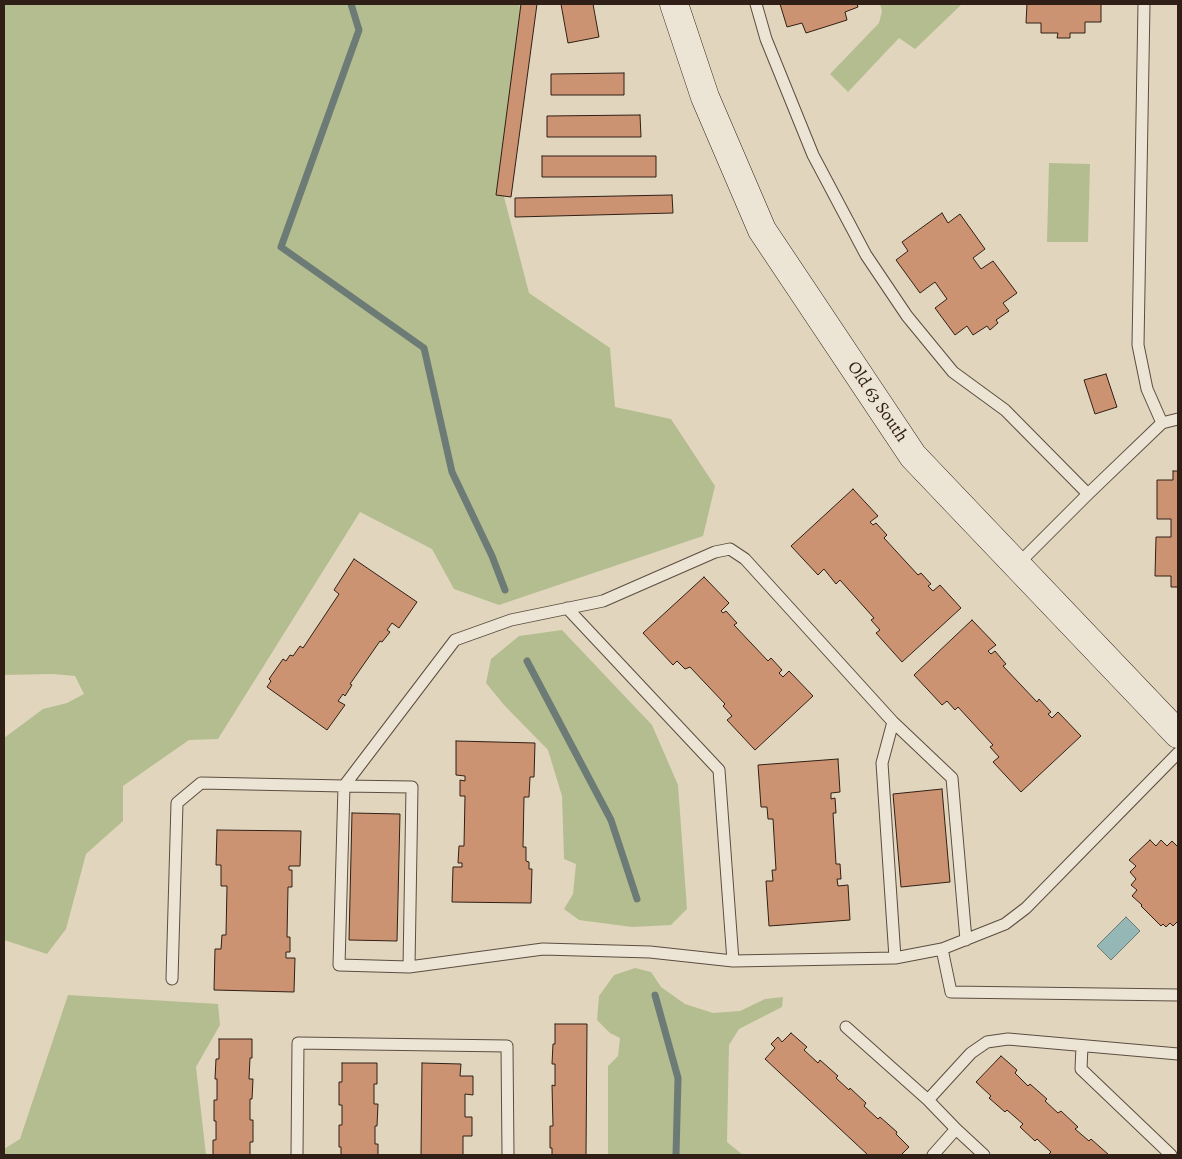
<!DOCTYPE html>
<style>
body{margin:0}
#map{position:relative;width:1182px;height:1159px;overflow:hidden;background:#e1d6bd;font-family:Alegreya,serif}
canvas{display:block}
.frame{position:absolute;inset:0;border:5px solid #301f16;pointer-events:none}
</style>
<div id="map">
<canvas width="1182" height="1159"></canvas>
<div class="frame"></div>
</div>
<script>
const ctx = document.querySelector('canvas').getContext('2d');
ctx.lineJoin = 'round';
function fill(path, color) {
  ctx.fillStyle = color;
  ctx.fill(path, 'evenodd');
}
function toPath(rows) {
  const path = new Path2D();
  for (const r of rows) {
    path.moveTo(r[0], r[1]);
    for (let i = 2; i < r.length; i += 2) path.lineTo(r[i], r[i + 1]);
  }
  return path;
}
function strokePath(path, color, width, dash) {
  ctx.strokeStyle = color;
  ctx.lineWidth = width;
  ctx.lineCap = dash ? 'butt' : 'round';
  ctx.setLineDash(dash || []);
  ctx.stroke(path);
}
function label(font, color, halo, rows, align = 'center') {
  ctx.font = font + ' Alegreya,serif';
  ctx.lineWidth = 4.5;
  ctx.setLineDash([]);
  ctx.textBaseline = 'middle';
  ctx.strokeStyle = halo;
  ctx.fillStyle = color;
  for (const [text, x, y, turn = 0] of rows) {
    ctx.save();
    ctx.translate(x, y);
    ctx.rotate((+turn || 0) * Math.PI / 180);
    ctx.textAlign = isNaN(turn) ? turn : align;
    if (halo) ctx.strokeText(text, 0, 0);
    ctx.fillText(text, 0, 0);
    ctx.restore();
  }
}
const green = toPath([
 [4,4,519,4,522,14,503,193,529,293,610,348,615,407,671,419,715,486,703,536,499,605,454,589,432,549,360,512,218,739,189,740,123,786,123,821,86,854,66,929,47,954,4,940,4,738,43,709,67,703,84,694,75,676,53,674,4,675],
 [880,4,962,4,915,49,899,38,848,92,830,74,879,23,882,11],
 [1049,163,1090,164,1088,242,1047,242],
 [562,630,652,725,678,785,687,909,671,925,632,927,579,920,564,909,573,894,576,864,564,859,562,796,548,750,504,705,486,683,491,659,519,636],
 [635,968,651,972,661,987,685,1004,713,1013,740,1011,765,999,783,997,782,1007,739,1029,729,1045,727,1142,743,1155,608,1155,608,1066,618,1056,620,1038,610,1033,597,1020,599,996,614,975],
 [68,995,218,1004,220,1025,196,1067,206,1155,4,1155,4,1149,20,1139]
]);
const water = toPath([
 [1126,917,1140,931,1111,960,1097,946,1126,917]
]);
const stream = toPath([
 [351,4,359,30,281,247,424,348,452,472,492,556,505,590],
 [527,661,611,820,637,899],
 [655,995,678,1078,676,1155]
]);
const building = toPath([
 [521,4,537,4,511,197,496,195,521,4],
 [561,4,593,4,599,37,568,43,561,4],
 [780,4,857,4,858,7,845,12,847,20,806,33,802,23,787,27,780,4],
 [1027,4,1101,4,1101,22,1085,22,1085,33,1070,33,1070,38,1057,38,1058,33,1041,33,1041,23,1026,23,1027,4],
 [624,73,624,95,551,95,551,74,624,73],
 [640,115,641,137,547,137,547,116,640,115],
 [542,156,656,156,656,177,542,177,542,156],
 [672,195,673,213,515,217,515,198,672,195],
 [942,213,948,223,960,214,985,249,973,258,981,269,993,261,1017,293,1003,303,1009,311,996,320,998,323,990,330,987,326,973,335,967,326,955,335,935,308,947,299,935,282,920,293,896,260,908,251,902,242,942,213],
 [1106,374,1117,407,1095,414,1084,380,1106,374],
 [1173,471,1178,471,1178,587,1171,587,1171,576,1155,576,1156,537,1171,537,1171,519,1157,519,1157,480,1173,480,1173,471],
 [853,489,878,516,870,522,873,525,876,523,887,535,884,538,918,575,921,573,931,584,928,586,933,591,940,585,961,608,902,662,876,633,880,630,871,620,874,618,840,580,836,584,824,569,818,575,791,546,853,489],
 [354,559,417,602,399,628,392,623,387,630,390,632,382,642,380,641,350,684,352,685,345,696,343,694,338,701,345,705,327,730,267,687,271,681,269,679,283,659,286,661,290,655,293,656,300,646,303,648,339,594,334,590,354,559],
 [704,577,729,603,721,611,723,613,726,611,737,623,734,625,768,661,771,658,782,670,779,673,783,677,789,671,813,696,755,750,727,720,732,716,723,706,725,704,690,667,685,669,677,661,673,665,643,633,704,577],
 [972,620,996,645,988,651,991,654,995,651,1006,664,1003,666,1037,702,1039,699,1051,712,1048,714,1052,718,1058,712,1081,736,1021,792,993,762,999,757,990,747,993,745,958,707,955,710,947,701,942,705,914,675,972,620],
 [456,741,535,743,534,777,530,777,529,797,524,797,523,847,526,847,526,861,529,862,529,869,532,869,531,903,452,902,453,867,462,867,462,863,458,863,459,846,464,846,465,796,460,796,460,780,465,781,465,776,456,775,456,741],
 [838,759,840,792,831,793,831,799,835,798,836,813,833,813,836,864,840,864,841,879,837,879,838,886,848,885,850,920,769,926,766,881,773,881,772,870,776,870,773,819,768,819,767,807,761,807,758,765,838,759],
 [942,789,950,882,901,887,893,794,942,789],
 [352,813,400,814,397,941,349,940,352,813],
 [217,830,301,831,300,866,289,866,289,870,292,870,292,887,288,887,287,937,290,937,290,952,286,952,286,958,295,958,294,992,214,990,215,949,221,949,222,935,226,935,227,886,221,886,221,865,216,865,217,830],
 [1150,840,1156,846,1161,840,1167,846,1172,841,1178,847,1178,921,1173,926,1170,923,1166,927,1163,924,1161,926,1141,906,1142,905,1132,896,1137,890,1131,885,1136,879,1130,872,1136,866,1129,860,1150,840],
 [555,1024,587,1024,586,1155,552,1155,552,1148,550,1148,550,1126,553,1126,552,1085,555,1086,555,1064,552,1064,553,1044,555,1044,555,1024],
 [791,1033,807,1047,804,1050,818,1063,820,1060,838,1076,836,1078,849,1090,850,1088,866,1103,864,1106,878,1119,880,1117,897,1132,896,1134,909,1147,901,1155,868,1155,765,1059,775,1048,771,1044,778,1037,782,1042,791,1033],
 [219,1039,252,1039,252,1058,250,1058,249,1079,253,1079,252,1099,250,1099,250,1120,253,1120,253,1142,250,1142,250,1155,213,1155,213,1140,216,1140,216,1121,214,1121,214,1100,217,1100,217,1079,215,1079,216,1059,219,1059,219,1039],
 [1001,1056,1017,1070,1015,1073,1028,1086,1030,1084,1047,1099,1045,1101,1058,1113,1061,1111,1078,1127,1075,1129,1089,1141,1091,1139,1109,1155,1050,1155,1049,1154,1051,1152,1037,1139,1035,1141,1020,1127,1023,1124,1007,1110,1005,1112,989,1098,991,1096,976,1082,1001,1056],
 [342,1063,377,1063,377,1084,374,1084,374,1104,378,1104,377,1126,375,1126,375,1144,378,1144,378,1155,341,1155,341,1147,339,1147,339,1125,342,1125,342,1105,339,1105,339,1082,342,1082,342,1063],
 [422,1063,461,1064,460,1076,473,1076,473,1095,465,1094,465,1117,472,1117,472,1136,463,1136,463,1155,421,1155,422,1063]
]);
const service = toPath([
 [756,4,766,39,813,155,866,255,907,316,953,372,1005,410,1088,494],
 [1144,4,1138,345,1147,389,1162,423],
 [1017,565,1088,494,1162,423,1178,419],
 [567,608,719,770,733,961,895,958],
 [893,722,882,763,895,958,942,949,1005,924,1026,908,1178,753],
 [942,949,951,992,1178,995],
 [409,967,412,787,344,786,339,965,409,967,543,949,650,952,733,961],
 [172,979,177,803,201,783,344,786,455,640,511,620,603,601,715,552,730,549,745,559,893,722,952,778,966,940],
 [846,1027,928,1100],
 [1082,1046,1081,1069,1171,1155],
 [956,1129,984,1155],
 [297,1155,298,1043,507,1046,508,1155],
 [933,1155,956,1129,928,1100,971,1053,987,1042,1008,1039,1178,1054]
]);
const secondary = toPath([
 [674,4,705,97,762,230,913,456,1178,734]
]);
const streetNames = [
 ["Old 63 South",877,402,56]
];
fill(green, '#b4bd90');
fill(water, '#95b8b6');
strokePath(water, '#6d7b76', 1);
strokePath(stream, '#6d7b76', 7);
fill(building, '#cc9372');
strokePath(building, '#301f16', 1);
strokePath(service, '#5c4d40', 13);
strokePath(secondary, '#301f16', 29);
strokePath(service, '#ece4d4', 11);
strokePath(secondary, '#ece4d4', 28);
label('18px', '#301f16', '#ece4d4', streetNames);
</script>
